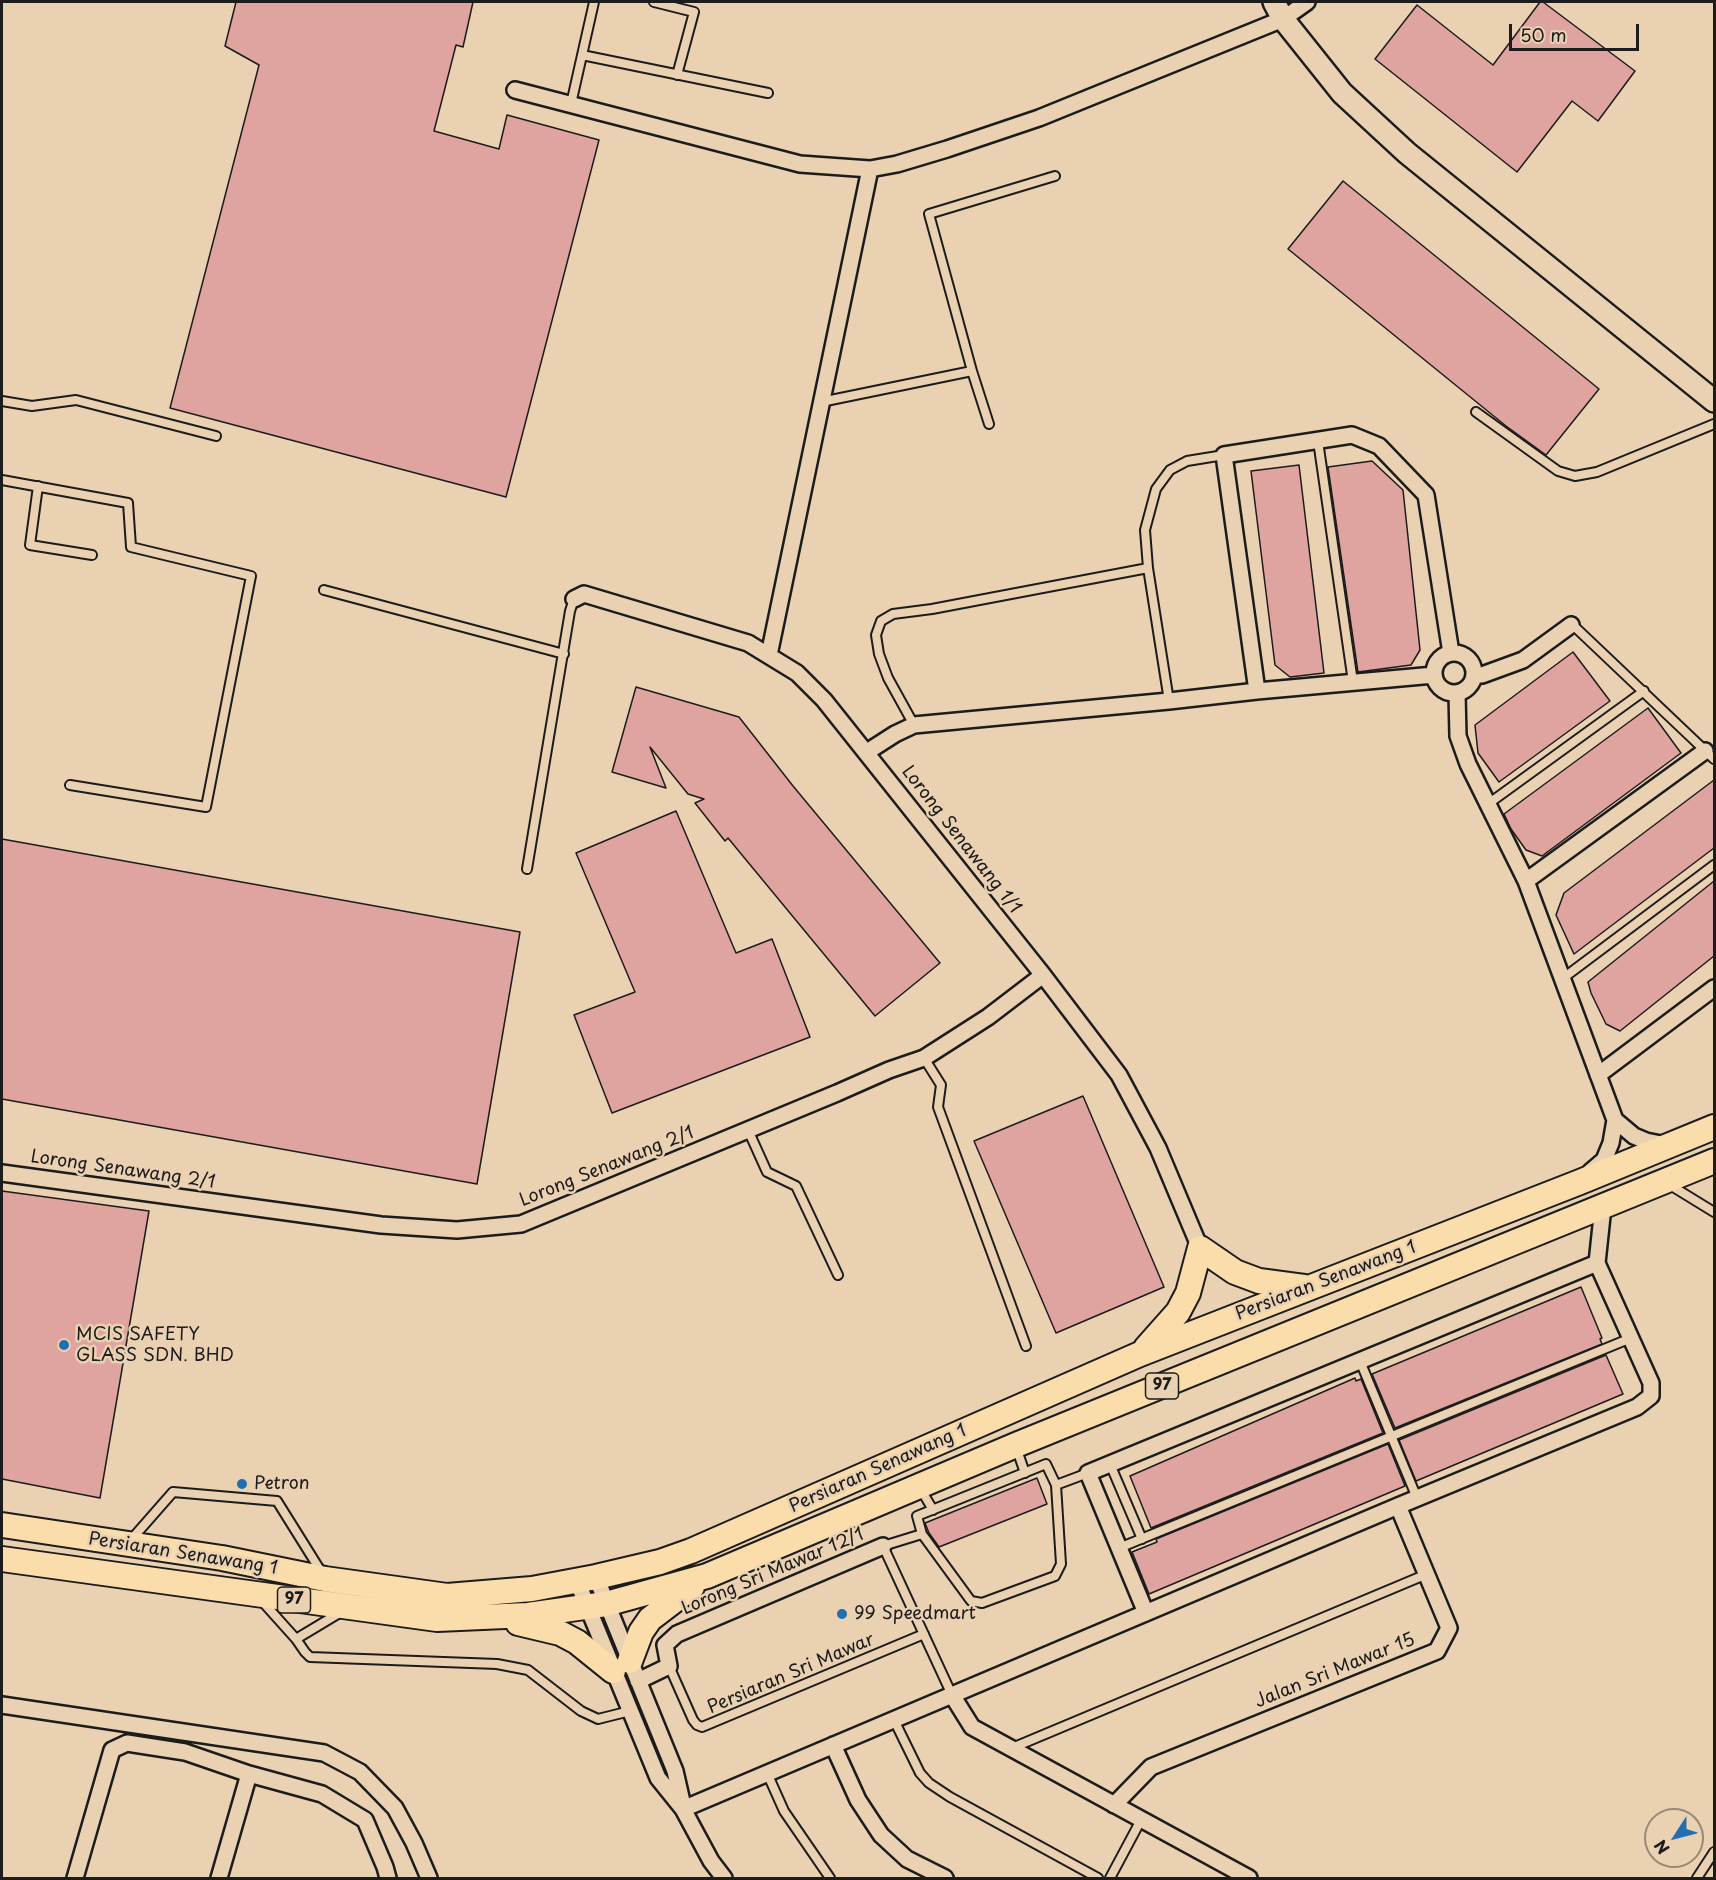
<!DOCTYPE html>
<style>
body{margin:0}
#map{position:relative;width:1716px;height:1880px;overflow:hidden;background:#ead1b2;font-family:"Playpen Sans",sans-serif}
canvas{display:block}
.frame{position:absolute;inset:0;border:3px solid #1c1c1c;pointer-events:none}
.north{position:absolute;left:1644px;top:1808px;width:60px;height:60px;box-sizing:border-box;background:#ead1b2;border:2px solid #988976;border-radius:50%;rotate:234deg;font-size:16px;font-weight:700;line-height:24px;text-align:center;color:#1c1c1c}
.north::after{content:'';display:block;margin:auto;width:21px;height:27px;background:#1f6fb2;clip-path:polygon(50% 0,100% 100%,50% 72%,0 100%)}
.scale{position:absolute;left:1509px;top:24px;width:130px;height:27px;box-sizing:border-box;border:3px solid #1c1c1c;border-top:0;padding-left:8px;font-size:18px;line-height:21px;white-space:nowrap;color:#1c1c1c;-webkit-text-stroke:4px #ead1b2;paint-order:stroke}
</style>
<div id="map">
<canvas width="1716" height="1880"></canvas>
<div class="frame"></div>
<div class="north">N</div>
<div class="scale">50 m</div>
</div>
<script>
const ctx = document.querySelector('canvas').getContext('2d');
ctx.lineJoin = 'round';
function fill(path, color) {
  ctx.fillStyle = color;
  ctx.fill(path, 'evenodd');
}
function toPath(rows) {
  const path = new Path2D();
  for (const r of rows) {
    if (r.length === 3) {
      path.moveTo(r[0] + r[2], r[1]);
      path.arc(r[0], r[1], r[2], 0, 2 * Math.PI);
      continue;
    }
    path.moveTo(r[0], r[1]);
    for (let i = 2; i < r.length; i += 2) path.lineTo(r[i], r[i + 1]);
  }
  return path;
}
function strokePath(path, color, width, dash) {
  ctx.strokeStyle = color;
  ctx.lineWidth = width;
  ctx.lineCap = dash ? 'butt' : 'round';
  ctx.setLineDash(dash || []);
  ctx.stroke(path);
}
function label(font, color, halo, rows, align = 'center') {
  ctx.font = font + ' "Playpen Sans",sans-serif';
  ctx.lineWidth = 5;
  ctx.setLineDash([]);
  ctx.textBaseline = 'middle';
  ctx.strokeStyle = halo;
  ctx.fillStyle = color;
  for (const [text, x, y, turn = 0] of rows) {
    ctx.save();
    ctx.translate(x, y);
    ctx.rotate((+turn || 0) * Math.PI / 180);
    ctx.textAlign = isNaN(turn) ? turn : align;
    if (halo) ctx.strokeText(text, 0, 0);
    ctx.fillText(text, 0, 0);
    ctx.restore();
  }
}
const building = toPath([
 [236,2,473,2,463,47,456,45,434,131,499,149,507,115,599,140,506,497,170,408,259,65,225,46,236,2],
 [1540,2,1543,2,1635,71,1598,121,1572,101,1517,172,1375,59,1417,5,1493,65,1540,2],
 [1343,181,1599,389,1546,455,1506,426,1288,249,1343,181],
 [1372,461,1403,490,1420,650,1411,665,1358,672,1328,467,1372,461],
 [1299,465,1324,673,1290,677,1275,665,1251,471,1299,465],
 [1573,652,1610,701,1499,782,1478,753,1475,725,1573,652],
 [636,687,739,717,793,786,940,963,875,1016,728,838,725,841,695,803,704,799,688,794,650,747,666,788,612,772,636,687],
 [1648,708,1681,753,1542,856,1526,850,1511,829,1504,814,1648,708],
 [1714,780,1714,848,1574,954,1556,915,1564,893,1714,780],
 [676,811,736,953,772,939,810,1037,612,1113,574,1015,635,992,576,853,676,811],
 [2,839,520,932,477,1184,2,1099,2,839],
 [1714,881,1714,956,1620,1031,1606,1024,1591,993,1588,982,1714,881],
 [1083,1096,1164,1287,1056,1333,974,1141,1083,1096],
 [2,1191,149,1211,100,1498,2,1479,2,1191],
 [1581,1287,1602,1338,1600,1339,1602,1344,1395,1428,1372,1374,1581,1287],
 [1606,1355,1623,1394,1416,1481,1399,1440,1606,1355],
 [1355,1378,1356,1381,1361,1379,1383,1433,1151,1528,1130,1476,1355,1378],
 [1388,1444,1405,1486,1149,1594,1132,1552,1157,1542,1156,1539,1388,1444],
 [1037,1478,1047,1504,939,1547,929,1533,925,1523,1037,1478]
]);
const lane = toPath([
 [654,2,694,12,677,75],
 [582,55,768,93],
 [571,104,594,2],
 [972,371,989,424],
 [2,401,32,406,76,400,216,436],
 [821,402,972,371,929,214,1055,176],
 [1476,412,1558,471,1575,476,1597,472,1714,424],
 [1318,441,1353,682],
 [2,480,128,503,131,547,251,576,206,807,70,785],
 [38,486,30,545,92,555],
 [324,590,564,654],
 [1571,625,1576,628,1714,759],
 [1169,701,1148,568,1145,530,1156,489,1170,470,1187,461,1224,455],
 [914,725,888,678,879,654,876,635,881,621,893,614,932,609,1148,568],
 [1488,804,1644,691],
 [527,869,570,611,574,599],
 [1562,979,1714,865],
 [924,1058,941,1085,938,1107,1026,1346],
 [748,1130,767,1172,796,1186,838,1275],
 [1670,1185,1714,1212],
 [1360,1361,1417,1498],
 [1016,1447,1025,1473],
 [1110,1464,1142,1539],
 [920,1488,933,1510],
 [922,1534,971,1601,982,1603,1055,1576,1061,1564,1056,1485],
 [130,1541,173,1492,277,1501,322,1573],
 [1119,1548,1631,1338],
 [261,1600,296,1639,305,1652,310,1657,497,1664,528,1670,581,1711,598,1719,630,1711],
 [296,1639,341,1612],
 [669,1666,693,1720,697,1725,702,1727,924,1634],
 [952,1695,883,1546,922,1534,917,1516,1046,1464,1056,1485,1088,1473],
 [894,1720,920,1773,929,1783,950,1797,1098,1878],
 [1012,1748,1427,1574],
 [767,1773,784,1811,830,1878],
 [1110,1878,1141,1820],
 [1697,1878,1714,1852]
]);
const street = toPath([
 [515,90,800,164,870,169,897,164,947,149,1039,118,1283,19,1307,2],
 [574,599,584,594,748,643,797,673,824,700,1043,975,1119,1075,1158,1148,1200,1248],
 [1454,673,20],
 [769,655,870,169],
 [1474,675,1482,675,1523,660,1571,625],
 [1257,691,1224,455,1352,435,1379,446,1426,495,1451,653],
 [1457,694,1458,736,1468,764,1526,881,1615,1120,1634,1136,1646,1141,1666,1145],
 [867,752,895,734,914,725,1169,701,1257,691,1434,675],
 [1526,881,1705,751],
 [1598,1075,1714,988],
 [1590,1172,1604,1160,1611,1143,1615,1120],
 [2,1173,381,1225,457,1230,521,1224,837,1093,889,1070,924,1058,988,1017,1043,975],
 [596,1577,675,1771,683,1806],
 [577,1581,658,1778,683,1809,711,1861,724,1878],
 [1146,1613,1088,1473,1597,1263],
 [638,1681,669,1666,665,1645,677,1634,883,1546],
 [952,1695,972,1727,1249,1878],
 [2,1705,324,1753,360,1772,395,1808,414,1843,429,1878],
 [833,1745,858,1800,881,1835,907,1859,945,1878],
 [249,1774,322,1794,365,1820,385,1867,388,1878],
 [1114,1805,1151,1767,1437,1651,1449,1628,1398,1506],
 [683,1809,1398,1506,1637,1407,1651,1396,1651,1383,1597,1263,1603,1207],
 [75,1878,112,1750,127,1743,185,1752,249,1774,219,1878]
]);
const secondary = toPath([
 [1274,2,1283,19,1342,93,1407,153,1714,401]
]);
const primary = toPath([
 [1146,1348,1178,1312,1188,1293,1200,1248,1235,1272,1259,1281,1304,1287],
 [2,1525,222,1558,325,1579,447,1596,532,1589,596,1577,660,1562,691,1551,1140,1354,1580,1182,1714,1127],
 [2,1559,437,1619,528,1615,606,1604,707,1576,1016,1445,1714,1161],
 [518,1623,560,1633,577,1642,613,1671],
 [630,1661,641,1632,650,1619,692,1587]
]);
const markers = [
 [64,1345,6,"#1f6fb2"],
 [242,1484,6,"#1f6fb2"],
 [842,1614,6,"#1f6fb2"]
];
const shields = [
 [1162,1386,33],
 [294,1600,33]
];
const shieldNames = [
 ["97",1162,1386],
 ["97",294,1600]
];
const streetNames = [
 ["Lorong Senawang 1/1",961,840,52],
 ["Lorong Senawang 2/1",607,1167,-22],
 ["Lorong Senawang 2/1",123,1170,8],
 ["Persiaran Senawang 1",1326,1281,-21],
 ["Persiaran Senawang 1",878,1469,-24],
 ["Persiaran Senawang 1",183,1554,9],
 ["Lorong Sri Mawar 12/1",773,1572,-23],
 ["Jalan Sri Mawar 15",1335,1671,-22],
 ["Persiaran Sri Mawar",791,1674,-23]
];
const poiNames = [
 ["MCIS SAFETY",76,1335],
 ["GLASS SDN. BHD",76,1356],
 ["Petron",254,1484],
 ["99 Speedmart",854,1614]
];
fill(building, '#dfa4a0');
strokePath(building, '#1c1c1c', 1.5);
strokePath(lane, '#1c1c1c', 12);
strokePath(street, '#1c1c1c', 20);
strokePath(secondary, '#1c1c1c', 26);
strokePath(primary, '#1c1c1c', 28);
strokePath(lane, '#ead1b2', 8);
strokePath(street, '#ead1b2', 15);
strokePath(secondary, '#ead1b2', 21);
strokePath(primary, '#faddab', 24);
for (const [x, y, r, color] of markers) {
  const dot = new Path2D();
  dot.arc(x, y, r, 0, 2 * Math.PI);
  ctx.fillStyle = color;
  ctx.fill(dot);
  strokePath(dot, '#ead1b2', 2);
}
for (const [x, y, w] of shields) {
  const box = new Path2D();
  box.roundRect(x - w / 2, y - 13, w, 26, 4.5);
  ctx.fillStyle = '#ead1b2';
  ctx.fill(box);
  strokePath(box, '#1c1c1c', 1.5);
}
label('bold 16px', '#1c1c1c', null, shieldNames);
label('18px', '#1c1c1c', '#ead1b2', streetNames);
label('18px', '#1c1c1c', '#ead1b2', poiNames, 'left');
</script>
